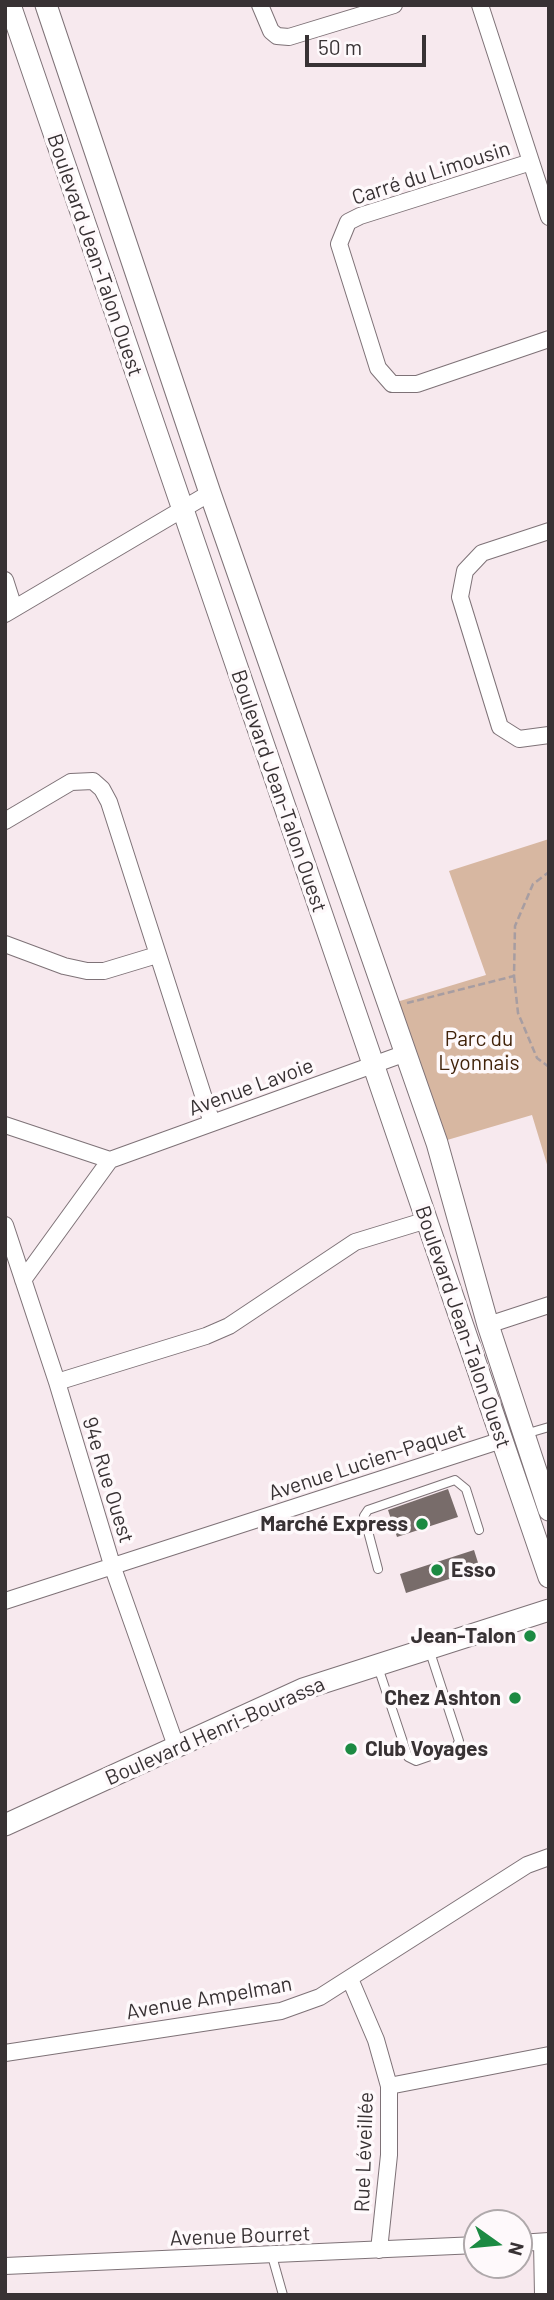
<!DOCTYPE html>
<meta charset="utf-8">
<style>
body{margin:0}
#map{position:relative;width:554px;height:2300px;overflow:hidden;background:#f7e9ee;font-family:Barlow,sans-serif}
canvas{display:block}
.frame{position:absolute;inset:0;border:7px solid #383234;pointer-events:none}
.north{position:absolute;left:463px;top:2209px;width:70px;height:70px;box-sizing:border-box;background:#fef9fb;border:2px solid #afa9ab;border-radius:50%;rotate:105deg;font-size:19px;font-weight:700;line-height:28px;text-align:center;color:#383234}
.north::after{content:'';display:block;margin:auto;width:24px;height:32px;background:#1c8a42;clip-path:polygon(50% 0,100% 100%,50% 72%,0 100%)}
.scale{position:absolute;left:305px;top:35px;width:121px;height:32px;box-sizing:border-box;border:4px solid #383234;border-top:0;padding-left:9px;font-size:21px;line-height:24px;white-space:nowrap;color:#383234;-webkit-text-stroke:5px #fef9fb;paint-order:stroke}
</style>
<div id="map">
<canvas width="554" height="2300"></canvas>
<div class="frame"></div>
<div class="north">N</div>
<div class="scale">50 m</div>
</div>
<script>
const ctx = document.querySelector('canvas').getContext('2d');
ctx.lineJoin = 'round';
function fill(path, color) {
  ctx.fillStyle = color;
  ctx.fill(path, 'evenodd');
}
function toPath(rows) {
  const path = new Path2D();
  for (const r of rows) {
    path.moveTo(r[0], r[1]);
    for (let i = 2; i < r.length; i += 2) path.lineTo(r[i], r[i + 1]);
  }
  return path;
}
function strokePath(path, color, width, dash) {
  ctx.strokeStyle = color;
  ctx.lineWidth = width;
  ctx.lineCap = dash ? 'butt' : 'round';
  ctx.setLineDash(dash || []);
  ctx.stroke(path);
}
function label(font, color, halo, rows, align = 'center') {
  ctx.font = font + ' Barlow,sans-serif';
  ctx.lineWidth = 7;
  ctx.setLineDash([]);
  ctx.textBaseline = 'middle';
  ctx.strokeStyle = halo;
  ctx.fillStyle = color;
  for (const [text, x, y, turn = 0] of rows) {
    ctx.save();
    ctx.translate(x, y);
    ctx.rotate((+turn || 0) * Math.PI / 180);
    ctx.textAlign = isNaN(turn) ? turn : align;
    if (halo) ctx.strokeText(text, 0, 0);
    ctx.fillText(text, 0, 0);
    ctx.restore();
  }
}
const green = toPath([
 [549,839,549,1171,532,1115,437,1143,390,1004,486,975,449,871]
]);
const building = toPath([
 [448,1489,458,1517,397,1537,388,1510],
 [474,1550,480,1569,406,1593,400,1574]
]);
const path = toPath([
 [514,976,518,1013,537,1058,549,1067],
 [407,1003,514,976,515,926,533,884,549,872]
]);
const lane = toPath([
 [525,1434,549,1427],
 [378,1569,364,1516,368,1510,455,1480,466,1489,479,1530],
 [378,1667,408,1757,416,1761,456,1747,459,1741,429,1649],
 [272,2256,283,2295]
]);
const street = toPath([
 [260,5,271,31,277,36,289,37,394,5],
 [480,5,549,217],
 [531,162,360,216,348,222,339,244,378,368,392,384,417,384,549,339],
 [549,531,482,553,465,571,460,597,500,727,519,739,549,735],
 [5,580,14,608],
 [5,614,210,493],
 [5,821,71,782,93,781,102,789,109,802,212,1123],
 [5,944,64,966,87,971,104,971,157,955],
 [5,1125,110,1160,406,1053],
 [5,1225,57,1382,113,1568,176,1746],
 [23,1280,110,1160],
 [488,1325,549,1305],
 [57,1382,206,1336,229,1326,355,1242,427,1220],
 [5,1601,502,1440],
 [350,1979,376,2040,389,2086,389,2155,379,2250],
 [5,2053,281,2011,320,1997,527,1865,549,1857],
 [389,2086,549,2055],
 [542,2242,543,2295],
 [519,2243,549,2241],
 [5,2266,477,2245]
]);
const secondary = toPath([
 [10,5,549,1577],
 [46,5,210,493,437,1143,488,1325,549,1510],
 [5,1825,303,1689,549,1610]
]);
const markers = [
 [422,1524,7,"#1c8a42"],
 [437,1570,7,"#1c8a42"],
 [530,1636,7,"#1c8a42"],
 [515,1698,7,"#1c8a42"],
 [351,1749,7,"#1c8a42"]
];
const streetNames = [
 ["Carré du Limousin",431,173,-18],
 ["Boulevard Jean-Talon Ouest",95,255,71],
 ["Boulevard Jean-Talon Ouest",279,791,71],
 ["Avenue Lavoie",251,1087,-20],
 ["Boulevard Jean-Talon Ouest",463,1327,71],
 ["Avenue Lucien-Paquet",367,1462,-18],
 ["94e Rue Ouest",108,1480,73],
 ["Boulevard Henri-Bourassa",215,1731,-24],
 ["Avenue Ampelman",209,1998,-10],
 ["Rue Léveillée",364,2152,-88],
 ["Avenue Bourret",240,2236,-2]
];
const parkNames = [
 ["Parc du",479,1039],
 ["Lyonnais",479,1063]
];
const poiNames = [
 ["Marché Express",408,1524],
 ["Esso",451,1570,"left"],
 ["Jean-Talon",516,1636],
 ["Chez Ashton",501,1698],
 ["Club Voyages",365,1749,"left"]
];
fill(green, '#d7b7a1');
fill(building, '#786c6a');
strokePath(lane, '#7e7277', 10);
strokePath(street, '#7e7277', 18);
strokePath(secondary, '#7e7277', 23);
strokePath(path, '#a79da1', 2.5, [7, 3.5]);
strokePath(lane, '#fff', 8);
strokePath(street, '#fff', 16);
strokePath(secondary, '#fff', 21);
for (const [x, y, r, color] of markers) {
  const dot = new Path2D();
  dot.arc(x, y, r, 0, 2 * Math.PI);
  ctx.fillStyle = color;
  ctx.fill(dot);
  strokePath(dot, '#fef9fb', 2.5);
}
label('21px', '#383234', '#fef9fb', streetNames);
label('21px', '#402209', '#fef9fb', parkNames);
label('bold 21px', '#383234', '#fef9fb', poiNames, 'right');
</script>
